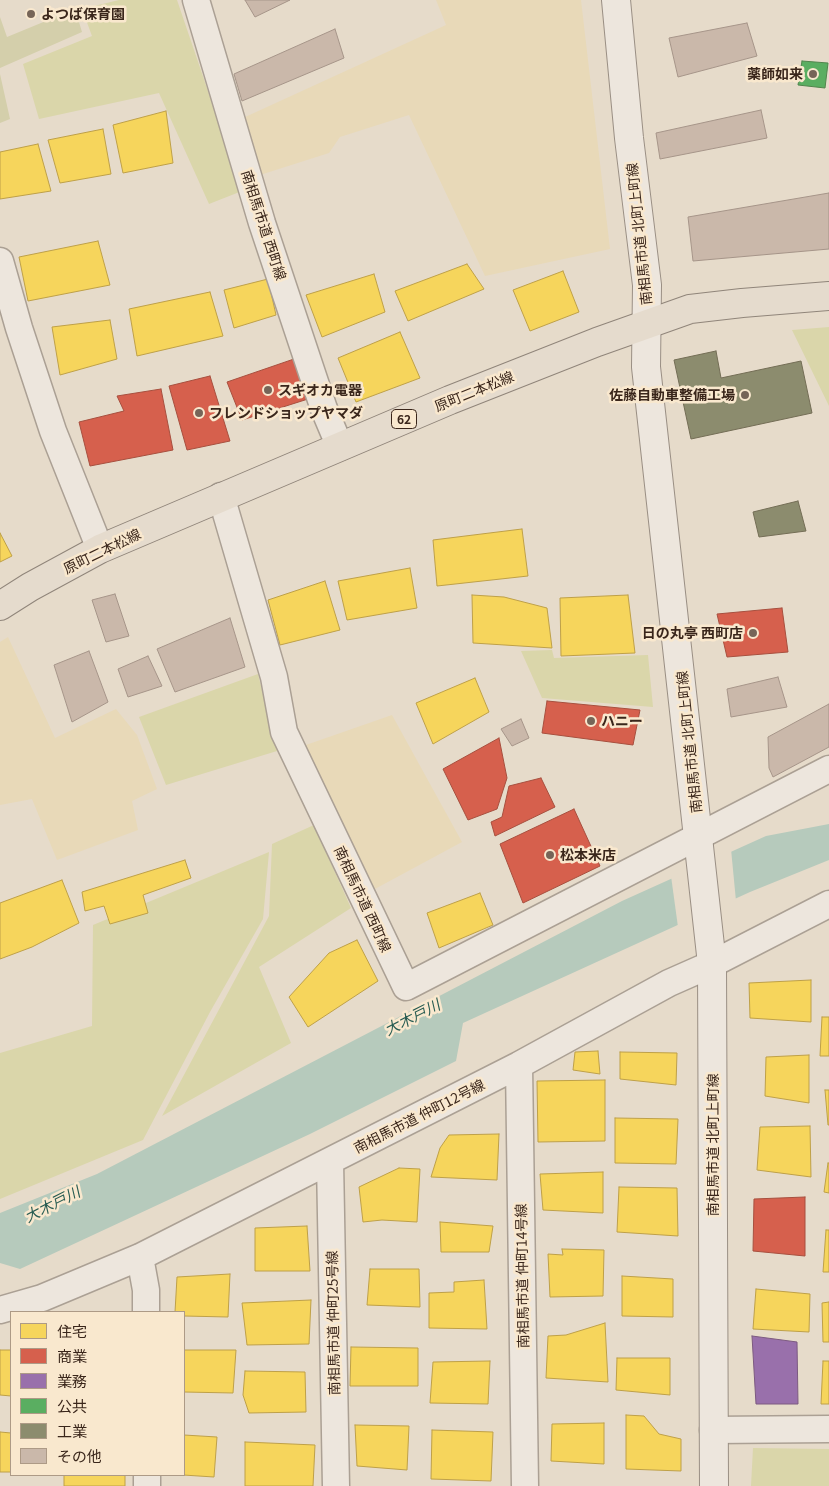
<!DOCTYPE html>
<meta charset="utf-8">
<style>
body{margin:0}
#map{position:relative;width:829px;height:1486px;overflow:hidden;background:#e6dbca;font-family:Georgia,"Noto Sans JP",serif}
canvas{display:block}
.legend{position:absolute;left:10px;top:1311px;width:175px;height:165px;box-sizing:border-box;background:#f9e8ce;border:1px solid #ad9a86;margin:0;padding:6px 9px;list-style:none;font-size:15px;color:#3a261b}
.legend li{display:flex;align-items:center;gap:10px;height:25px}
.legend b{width:25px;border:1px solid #ad9a86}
</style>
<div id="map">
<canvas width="829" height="1486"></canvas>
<ul class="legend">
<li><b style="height:14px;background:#f6d55c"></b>住宅</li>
<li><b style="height:14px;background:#d6604d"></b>商業</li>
<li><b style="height:14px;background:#9970ab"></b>業務</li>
<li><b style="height:14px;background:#5aae61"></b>公共</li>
<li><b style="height:14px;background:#8c8c6e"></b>工業</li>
<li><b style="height:14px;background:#cab8aa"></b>その他</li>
</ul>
</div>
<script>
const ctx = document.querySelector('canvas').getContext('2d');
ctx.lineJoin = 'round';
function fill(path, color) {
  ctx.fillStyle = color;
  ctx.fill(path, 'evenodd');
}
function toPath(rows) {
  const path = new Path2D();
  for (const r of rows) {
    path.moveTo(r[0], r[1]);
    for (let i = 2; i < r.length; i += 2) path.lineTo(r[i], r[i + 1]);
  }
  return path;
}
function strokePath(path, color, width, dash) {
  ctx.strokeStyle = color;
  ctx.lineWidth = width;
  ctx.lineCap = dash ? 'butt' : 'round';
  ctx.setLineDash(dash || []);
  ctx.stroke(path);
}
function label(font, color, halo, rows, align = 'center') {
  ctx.font = font + ' Georgia,"Noto Sans JP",serif';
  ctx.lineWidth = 5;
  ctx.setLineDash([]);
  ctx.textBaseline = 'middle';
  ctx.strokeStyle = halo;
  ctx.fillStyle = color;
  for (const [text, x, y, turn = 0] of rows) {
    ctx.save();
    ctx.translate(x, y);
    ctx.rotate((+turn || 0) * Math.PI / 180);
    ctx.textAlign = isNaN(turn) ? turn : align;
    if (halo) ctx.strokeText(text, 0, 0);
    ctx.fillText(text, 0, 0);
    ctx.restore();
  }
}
const farmland = toPath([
 [436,0,581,0,610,249,485,276,409,115,340,137,329,153,260,175,243,118,446,25],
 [8,637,55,738,116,709,137,735,157,789,132,801,138,830,57,860,32,799,0,805,0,642],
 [392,715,462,842,373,890,303,746]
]);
const green = toPath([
 [119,0,177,0,242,191,209,204,159,93,39,119,23,64,92,36,82,9],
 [829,327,829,406,792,330],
 [552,650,554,658,648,655,653,707,542,698,521,651],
 [258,674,277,751,166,785,139,717],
 [314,825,351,908,259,967,291,1043,162,1116,269,916,272,844],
 [269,852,263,919,210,1012,143,1140,0,1199,0,1053,92,1026,93,925],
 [753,1448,829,1449,829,1486,751,1486]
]);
const cemetery = toPath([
 [75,9,82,32,0,68,0,17,7,37],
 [0,74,10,119,0,123]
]);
const water = toPath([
 [829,824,829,860,750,892,463,1023,456,1061,310,1134,20,1269,0,1263,0,1213,97,1174,622,901,766,836]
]);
const pier = toPath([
 [731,849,736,901,678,927,671,876]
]);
const homes = toPath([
 [166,111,173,163,123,173,113,125,166,111],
 [103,129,111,174,60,183,48,140,103,129],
 [38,144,51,191,0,199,0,152,38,144],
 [98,241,110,285,28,301,19,257,98,241],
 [467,264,484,289,408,321,395,291,467,264],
 [563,271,579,312,530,331,513,290,563,271],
 [374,274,385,312,322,337,306,295,374,274],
 [268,279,276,315,234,328,224,290,268,279],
 [210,292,223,336,137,356,129,309,210,292],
 [110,320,117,359,60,375,52,327,110,320],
 [400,332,420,378,356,402,338,358,400,332],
 [522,529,528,576,437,586,433,540,522,529],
 [0,533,12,556,0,562,0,533],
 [410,568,417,608,347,620,338,581,410,568],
 [325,581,340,630,280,645,268,600,325,581],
 [472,595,504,597,547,608,552,648,473,643,472,595],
 [628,595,635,653,561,656,560,598,628,595],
 [475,678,489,712,433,744,416,703,475,678],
 [185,860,191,878,143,895,148,913,110,924,104,906,85,911,82,892,185,860],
 [62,880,79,923,32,947,0,959,0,903,62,880],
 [480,893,493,925,439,948,427,913,480,893],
 [357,940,378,981,308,1027,289,997,329,953,357,940],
 [811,980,811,1022,750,1018,749,983,811,980],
 [822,1017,829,1017,829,1056,820,1056,822,1017],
 [598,1051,600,1074,573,1070,575,1052,598,1051],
 [620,1052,677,1053,676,1085,620,1079,620,1052],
 [809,1055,809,1103,765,1096,766,1057,809,1055],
 [605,1080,605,1141,538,1142,537,1081,605,1080],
 [825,1090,829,1090,829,1125,828,1125,825,1090],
 [615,1118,678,1119,676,1164,615,1163,615,1118],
 [810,1126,811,1177,757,1170,760,1127,810,1126],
 [499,1134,497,1180,431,1177,440,1148,449,1135,499,1134],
 [828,1163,829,1163,829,1193,824,1192,828,1163],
 [399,1168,420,1169,417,1222,382,1220,363,1222,359,1187,399,1168],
 [603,1172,603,1213,543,1210,540,1174,603,1172],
 [619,1187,677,1188,678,1236,617,1232,619,1187],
 [440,1222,493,1226,489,1252,441,1252,440,1222],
 [307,1226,310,1271,255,1271,255,1228,307,1226],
 [826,1230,829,1230,829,1272,823,1272,826,1230],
 [562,1249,604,1250,603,1296,550,1297,548,1254,563,1255,562,1249],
 [370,1269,419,1269,420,1307,367,1305,370,1269],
 [230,1274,228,1317,184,1316,184,1312,175,1312,177,1277,230,1274],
 [622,1276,673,1279,673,1317,622,1316,622,1276],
 [484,1280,487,1329,429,1328,429,1293,454,1292,454,1282,484,1280],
 [756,1289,810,1294,809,1332,753,1329,756,1289],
 [311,1300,309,1344,247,1345,242,1303,311,1300],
 [829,1302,829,1342,823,1342,822,1303,829,1302],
 [605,1323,608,1382,546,1378,548,1336,566,1335,605,1323],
 [351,1347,418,1348,418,1386,350,1386,351,1347],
 [0,1350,11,1350,11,1396,0,1395,0,1350],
 [184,1350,236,1350,233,1393,184,1392,184,1350],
 [617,1358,670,1358,670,1395,616,1390,617,1358],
 [490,1361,488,1404,430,1403,433,1362,490,1361],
 [823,1361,829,1361,829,1404,821,1404,823,1361],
 [245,1371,305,1372,306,1412,249,1413,243,1395,245,1371],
 [626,1415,644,1416,659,1434,681,1439,681,1471,626,1469,626,1415],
 [604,1423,604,1464,551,1461,552,1424,604,1423],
 [355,1425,409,1426,407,1470,357,1466,355,1425],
 [432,1430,493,1432,491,1481,431,1479,432,1430],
 [0,1432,11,1433,11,1472,0,1472,0,1432],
 [184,1435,217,1437,214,1477,183,1475,184,1435],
 [245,1442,315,1445,313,1486,245,1486,245,1442],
 [64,1475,125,1475,125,1486,64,1486,64,1475]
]);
const shops = toPath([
 [294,359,308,399,242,420,227,382,294,359],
 [210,376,230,441,187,450,169,386,210,376],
 [161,389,173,450,90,466,79,422,124,411,117,396,161,389],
 [782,608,788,652,727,657,717,614,782,608],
 [547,701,640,710,633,745,542,733,547,701],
 [499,738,507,778,497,809,468,820,443,769,499,738],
 [541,778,555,807,495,836,491,822,502,817,509,786,541,778],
 [574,809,600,866,523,903,500,844,574,809],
 [805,1197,805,1256,753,1251,754,1199,805,1197]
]);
const offices = toPath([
 [752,1336,797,1342,798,1404,756,1404,752,1336]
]);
const public = toPath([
 [802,61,828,63,825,88,798,85,802,61]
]);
const industry = toPath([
 [716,351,721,378,801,361,812,413,691,439,674,360,716,351],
 [798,501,806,531,759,537,753,512,798,501]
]);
const building = toPath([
 [245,0,290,0,255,17,245,0],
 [747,23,757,56,678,77,669,38,747,23],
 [335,29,344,58,242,101,234,74,335,29],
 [761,110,767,138,660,159,656,133,761,110],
 [829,193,829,249,693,261,688,217,829,193],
 [115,594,129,636,106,642,92,600,115,594],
 [230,618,245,667,175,692,157,649,230,618],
 [89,651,108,702,72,722,54,665,89,651],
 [148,656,162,686,128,697,118,669,148,656],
 [778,677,787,707,731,717,727,689,778,677],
 [829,704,829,747,773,777,769,768,768,737,829,704],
 [521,719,529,738,512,746,501,729,521,719]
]);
const street = toPath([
 [196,0,262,223,324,409,340,447],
 [0,261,19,328,53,431,100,549],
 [221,496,274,677,284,732,406,987,829,769],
 [519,1065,525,1486],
 [330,1161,336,1486],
 [140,1257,146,1290,146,1312],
 [0,1310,42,1298,140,1257,519,1065,669,983,712,964,829,904],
 [713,1430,829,1429],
 [147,1475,147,1486]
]);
const secondary = toPath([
 [616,0,629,138,647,285,646,367,712,964,714,1486]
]);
const primary = toPath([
 [0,606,30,587,100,549,450,400,597,342,690,309,742,303,829,296]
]);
const markers = [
 [31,14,5,"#766558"],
 [813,74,5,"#766558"],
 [268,390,5,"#766558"],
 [745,395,5,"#766558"],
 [199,413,5,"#766558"],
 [753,633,5,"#766558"],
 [591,721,5,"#766558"],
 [550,855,5,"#766558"]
];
const shields = [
 [404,419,25]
];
const shieldNames = [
 ["62",404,419]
];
const poiNames = [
 ["よつば保育園",41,14],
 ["薬師如来",803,74,"right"],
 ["スギオカ電器",278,390],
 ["佐藤自動車整備工場",735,395,"right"],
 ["フレンドショップヤマダ",209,413],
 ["日の丸亭 西町店",743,633,"right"],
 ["ハニー",601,721],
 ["松本米店",560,855]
];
const streetNames = [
 ["南相馬市道 西町線",264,225,72],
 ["南相馬市道 北町上町線",639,234,-96],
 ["原町二本松線",474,391,-22],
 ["原町二本松線",102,551,-26],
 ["南相馬市道 北町上町線",689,742,-96],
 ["南相馬市道 西町線",363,899,65],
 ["南相馬市道 仲町12号線",419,1116,-27],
 ["南相馬市道 北町上町線",713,1145,-90],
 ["南相馬市道 仲町14号線",522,1276,-91],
 ["南相馬市道 仲町25号線",333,1323,-91]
];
const waterNames = [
 ["大木戸川",412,1017,-27],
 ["大木戸川",52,1204,-27]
];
fill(farmland, '#e8d9b8');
fill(green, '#dad6aa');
fill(cemetery, '#d4cfab');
fill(water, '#b6cabc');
fill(pier, '#e6dbca');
fill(homes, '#f6d55c');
strokePath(homes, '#bea048', 1);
fill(shops, '#d6604d');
strokePath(shops, '#a74f3e', 1);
fill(offices, '#9970ab');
strokePath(offices, '#7c5a80', 1);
fill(public, '#5aae61');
strokePath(public, '#50854c', 1);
fill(industry, '#8c8c6e');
strokePath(industry, '#736d55', 1);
fill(building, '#cab8aa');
strokePath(building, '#a69589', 1);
strokePath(street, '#aba094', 29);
strokePath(secondary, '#9a8f84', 30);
strokePath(primary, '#90857a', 30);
strokePath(street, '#ede6dd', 26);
strokePath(secondary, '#ede6dd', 28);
strokePath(primary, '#e5dbcd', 28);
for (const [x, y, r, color] of markers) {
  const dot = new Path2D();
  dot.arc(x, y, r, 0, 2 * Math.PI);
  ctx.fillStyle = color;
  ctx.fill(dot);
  strokePath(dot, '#f9e8ce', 2);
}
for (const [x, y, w] of shields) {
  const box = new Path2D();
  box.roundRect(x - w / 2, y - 9.5, w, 19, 4);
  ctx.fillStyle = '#f9e8ce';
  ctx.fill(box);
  strokePath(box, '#3a261b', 1);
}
label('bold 12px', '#3a261b', null, shieldNames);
label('bold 14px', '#3a261b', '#f9e8ce', poiNames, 'left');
label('14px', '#3a261b', '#f9e8ce', streetNames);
label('italic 15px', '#285c52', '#f9e8ce', waterNames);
</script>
